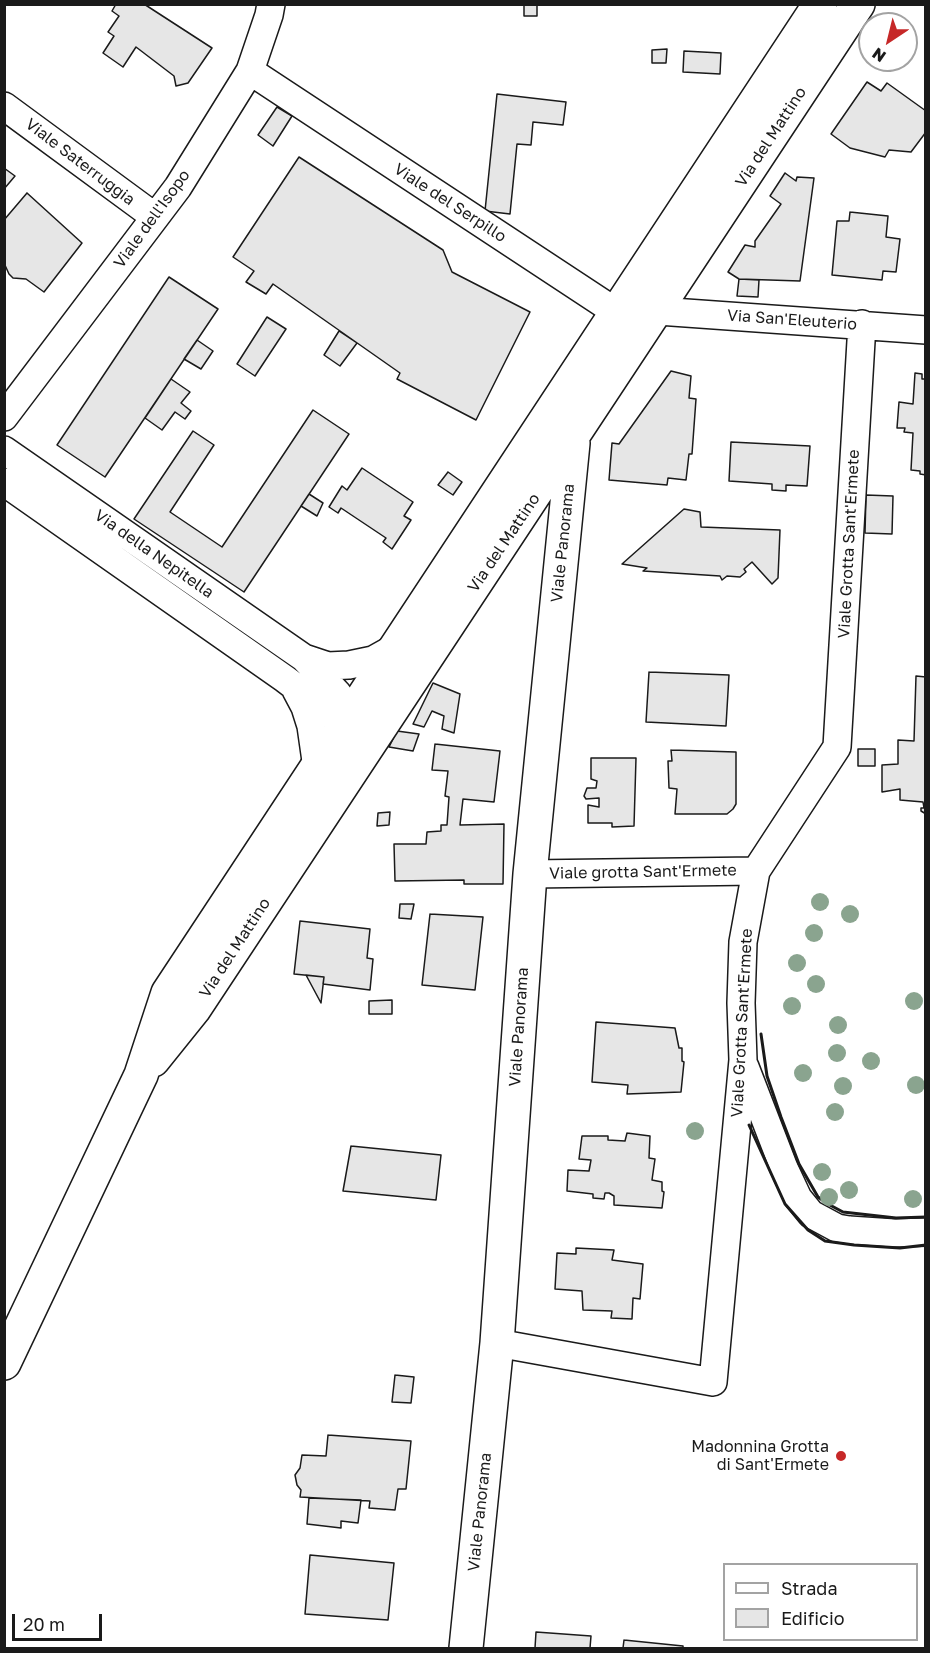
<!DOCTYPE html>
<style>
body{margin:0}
#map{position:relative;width:930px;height:1653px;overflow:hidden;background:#fff;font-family:"Golos Text",sans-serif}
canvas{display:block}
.frame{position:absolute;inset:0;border:6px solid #1a1a1a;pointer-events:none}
.legend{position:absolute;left:723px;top:1563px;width:195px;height:78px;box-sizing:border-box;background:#fff;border:2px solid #a3a3a3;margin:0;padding:8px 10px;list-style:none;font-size:18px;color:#1a1a1a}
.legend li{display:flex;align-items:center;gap:12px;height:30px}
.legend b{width:30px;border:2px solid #a3a3a3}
.north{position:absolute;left:858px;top:12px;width:60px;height:60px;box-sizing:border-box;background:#fff;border:2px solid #a3a3a3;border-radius:50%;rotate:215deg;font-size:16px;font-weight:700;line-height:24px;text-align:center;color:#1a1a1a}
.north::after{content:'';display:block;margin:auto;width:21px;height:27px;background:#c62828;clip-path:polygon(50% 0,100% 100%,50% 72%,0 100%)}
.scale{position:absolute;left:12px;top:1614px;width:90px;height:27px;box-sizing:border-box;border:3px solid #1a1a1a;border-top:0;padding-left:8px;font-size:18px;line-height:21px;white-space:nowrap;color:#1a1a1a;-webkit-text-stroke:4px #fff;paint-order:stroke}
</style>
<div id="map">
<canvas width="930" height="1653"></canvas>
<div class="frame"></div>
<ul class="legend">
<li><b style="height:8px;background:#fff"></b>Strada</li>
<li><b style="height:16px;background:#e6e6e6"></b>Edificio</li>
</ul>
<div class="north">N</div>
<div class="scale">20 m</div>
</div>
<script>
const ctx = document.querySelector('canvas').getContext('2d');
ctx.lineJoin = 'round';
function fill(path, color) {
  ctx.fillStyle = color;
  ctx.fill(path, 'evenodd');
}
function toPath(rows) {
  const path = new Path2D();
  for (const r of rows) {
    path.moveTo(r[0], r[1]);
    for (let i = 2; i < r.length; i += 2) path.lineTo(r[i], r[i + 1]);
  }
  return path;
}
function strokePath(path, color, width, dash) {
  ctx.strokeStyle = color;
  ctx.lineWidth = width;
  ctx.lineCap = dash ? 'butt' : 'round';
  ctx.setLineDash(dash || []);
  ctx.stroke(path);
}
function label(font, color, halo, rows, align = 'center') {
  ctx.font = font + ' "Golos Text",sans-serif';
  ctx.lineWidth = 4.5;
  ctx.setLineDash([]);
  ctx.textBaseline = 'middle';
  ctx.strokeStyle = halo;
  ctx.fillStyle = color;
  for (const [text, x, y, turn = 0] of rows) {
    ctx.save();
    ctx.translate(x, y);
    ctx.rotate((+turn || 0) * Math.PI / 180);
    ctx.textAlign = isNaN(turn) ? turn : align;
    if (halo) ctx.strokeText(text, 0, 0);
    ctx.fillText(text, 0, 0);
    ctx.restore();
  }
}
const building = toPath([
 [116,4,144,4,212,48,188,83,176,86,174,76,136,47,123,67,103,53,114,36,108,32,119,16,112,11,116,4],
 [524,4,537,4,537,16,524,16,524,4],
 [667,49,666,63,652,63,652,50,667,49],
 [684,51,721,53,720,74,683,72,684,51],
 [867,82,881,91,887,83,926,111,926,132,911,152,889,150,885,157,850,148,831,134,867,82],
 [497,94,566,102,563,125,533,122,531,145,517,144,510,214,485,211,497,94],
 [277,107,292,116,273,146,258,135,277,107],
 [299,157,443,250,452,272,530,312,476,420,397,379,400,373,273,284,266,294,246,282,254,271,233,257,299,157],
 [4,168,15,176,4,189,4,168],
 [785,173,796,181,797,177,814,178,800,281,739,279,728,272,745,245,755,247,755,241,781,204,770,196,785,173],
 [27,193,82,243,44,292,26,279,13,278,9,274,4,263,4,220,27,193],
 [850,212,888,216,886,237,900,239,896,272,883,271,882,280,832,275,837,221,849,221,850,212],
 [169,277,218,309,105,477,57,445,169,277],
 [739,279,759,280,758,297,737,296,739,279],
 [267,317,286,329,255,376,237,364,267,317],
 [339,331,357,343,340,366,324,355,339,331],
 [197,340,213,351,201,369,184,359,197,340],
 [671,371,691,376,689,398,696,399,692,454,689,454,686,480,668,478,667,485,609,480,612,443,619,444,671,371],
 [915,373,922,374,922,379,926,379,926,475,920,474,920,471,911,470,913,433,904,432,905,428,897,428,899,402,913,404,915,373],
 [171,379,190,392,181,403,191,411,185,419,175,412,162,430,145,418,171,379],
 [313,410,349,434,244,592,134,519,193,431,214,445,170,512,222,547,313,410],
 [731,442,810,446,807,486,786,485,786,491,772,490,772,484,729,481,731,442],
 [362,468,413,502,404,516,411,520,392,549,383,542,386,538,341,508,338,513,329,507,342,486,347,490,362,468],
 [448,472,462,482,453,495,438,485,448,472],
 [309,494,323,503,317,516,301,506,309,494],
 [866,495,893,496,892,534,865,533,866,495],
 [684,509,700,512,701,527,780,530,778,578,772,584,752,562,744,569,746,572,740,577,727,576,722,580,720,576,643,571,647,568,622,564,684,509],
 [649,672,729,675,726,726,646,722,649,672],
 [916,676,926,677,926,814,921,811,921,808,924,808,923,802,900,800,900,789,882,792,882,765,898,764,898,740,914,741,916,676],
 [433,683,460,694,454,733,442,729,444,716,432,711,424,727,413,724,433,683],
 [397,731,419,734,413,751,389,747,397,731],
 [435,744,500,751,494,802,463,799,460,825,504,824,503,884,464,884,464,880,395,881,394,844,426,844,427,832,441,831,441,825,447,825,449,797,445,796,448,771,432,770,435,744],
 [858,749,875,749,875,766,858,766,858,749],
 [671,750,736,752,736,804,733,809,727,814,675,814,677,789,669,788,668,761,672,761,671,750],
 [591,758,636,758,634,826,612,827,612,823,588,823,588,805,599,807,599,798,586,799,584,796,587,788,596,788,597,781,591,779,591,758],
 [390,812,389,825,377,826,378,813,390,812],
 [400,904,414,904,411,919,399,918,400,904],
 [430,914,483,917,475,990,422,985,430,914],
 [300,921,370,929,367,958,373,959,370,990,323,984,324,977,294,974,300,921],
 [306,975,324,977,321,1003,306,975],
 [392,1000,392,1014,369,1014,369,1001,392,1000],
 [596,1022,675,1028,679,1048,682,1048,682,1061,684,1062,681,1092,627,1094,628,1085,592,1082,596,1022],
 [627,1133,650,1136,649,1158,655,1159,652,1180,662,1182,662,1191,664,1192,662,1208,614,1205,614,1196,609,1193,605,1193,604,1199,593,1198,593,1194,567,1191,568,1170,589,1171,591,1160,579,1159,582,1136,608,1136,608,1140,625,1141,627,1133],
 [351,1146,441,1155,436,1200,343,1191,351,1146],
 [576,1248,614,1250,612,1260,643,1264,640,1299,633,1298,632,1319,611,1318,612,1311,583,1310,582,1291,555,1289,557,1253,576,1254,576,1248],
 [395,1375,414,1377,411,1403,392,1402,395,1375],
 [328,1435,411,1441,406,1489,398,1489,395,1510,369,1508,370,1501,300,1497,301,1490,297,1485,295,1475,300,1468,302,1455,326,1456,328,1435],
 [309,1498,361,1500,358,1523,341,1521,341,1528,307,1524,309,1498],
 [310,1555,394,1563,388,1620,305,1614,310,1555],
 [536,1632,591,1636,590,1648,535,1648,536,1632],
 [624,1640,683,1646,683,1648,623,1648,624,1640]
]);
const street = toPath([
 [250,71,616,312,658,311,926,330],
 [4,106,155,217],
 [4,417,178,187,250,71,269,15,271,4],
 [4,450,304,658,338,694,345,726],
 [4,482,285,679,360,736],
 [304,658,328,666,349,665,373,660,398,646],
 [296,690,305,707,311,726,317,768],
 [530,874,756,871],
 [745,1067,784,1168,798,1198,811,1214,837,1228,849,1230,894,1233,926,1232],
 [497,1343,713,1382,743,1060,741,1003,743,942,756,871,837,747,862,324]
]);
const secondary = toPath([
 [153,1060,194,1009,858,4],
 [4,1363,141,1075,168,993,820,4],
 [466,1648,497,1343,530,874,573,443]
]);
const wall = toPath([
 [761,1034,767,1076,781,1117,799,1164,818,1197,828,1204,843,1212,896,1218,926,1217],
 [749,1125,785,1204,808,1230,825,1241,854,1245,900,1248,926,1245]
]);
const trees = [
 [820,902],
 [850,914],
 [814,933],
 [797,963],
 [816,984],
 [914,1001],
 [792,1006],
 [838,1025],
 [837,1053],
 [871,1061],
 [803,1073],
 [916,1085],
 [843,1086],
 [835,1112],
 [695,1131],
 [822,1172],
 [849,1190],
 [829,1197],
 [913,1199]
];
const markers = [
 [841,1456,6,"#c62828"]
];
const streetNames = [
 ["Via del Mattino",771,137,-57],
 ["Viale Saterruggia",80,162,37],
 ["Viale del Serpillo",450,203,33],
 ["Viale dell'Isopo",152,219,-54],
 ["Via San'Eleuterio",792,320,4],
 ["Via del Mattino",504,543,-56],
 ["Viale Panorama",563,543,-84],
 ["Viale Grotta Sant'Ermete",849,544,-87],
 ["Via della Nepitella",154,554,35],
 ["Viale grotta Sant'Ermete",643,872,-1],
 ["Via del Mattino",235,948,-57],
 ["Viale Grotta Sant'Ermete",742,1023,-87],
 ["Viale Panorama",519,1027,-86],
 ["Viale Panorama",480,1512,-84]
];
const poiNames = [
 ["Madonnina Grotta",829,1447],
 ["di Sant'Ermete",829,1465]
];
fill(building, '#e6e6e6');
strokePath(building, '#1a1a1a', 1.5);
strokePath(street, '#1a1a1a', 30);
strokePath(secondary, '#1a1a1a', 36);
strokePath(street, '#fff', 27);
strokePath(secondary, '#fff', 33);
strokePath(wall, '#1a1a1a', 3);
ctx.fillStyle = '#8aa48f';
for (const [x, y] of trees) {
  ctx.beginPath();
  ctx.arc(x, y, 9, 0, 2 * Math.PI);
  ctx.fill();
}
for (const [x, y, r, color] of markers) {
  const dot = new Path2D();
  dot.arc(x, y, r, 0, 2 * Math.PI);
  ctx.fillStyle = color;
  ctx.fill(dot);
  strokePath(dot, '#fff', 2);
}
label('16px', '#1a1a1a', '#fff', streetNames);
label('16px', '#1a1a1a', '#fff', poiNames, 'right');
</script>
